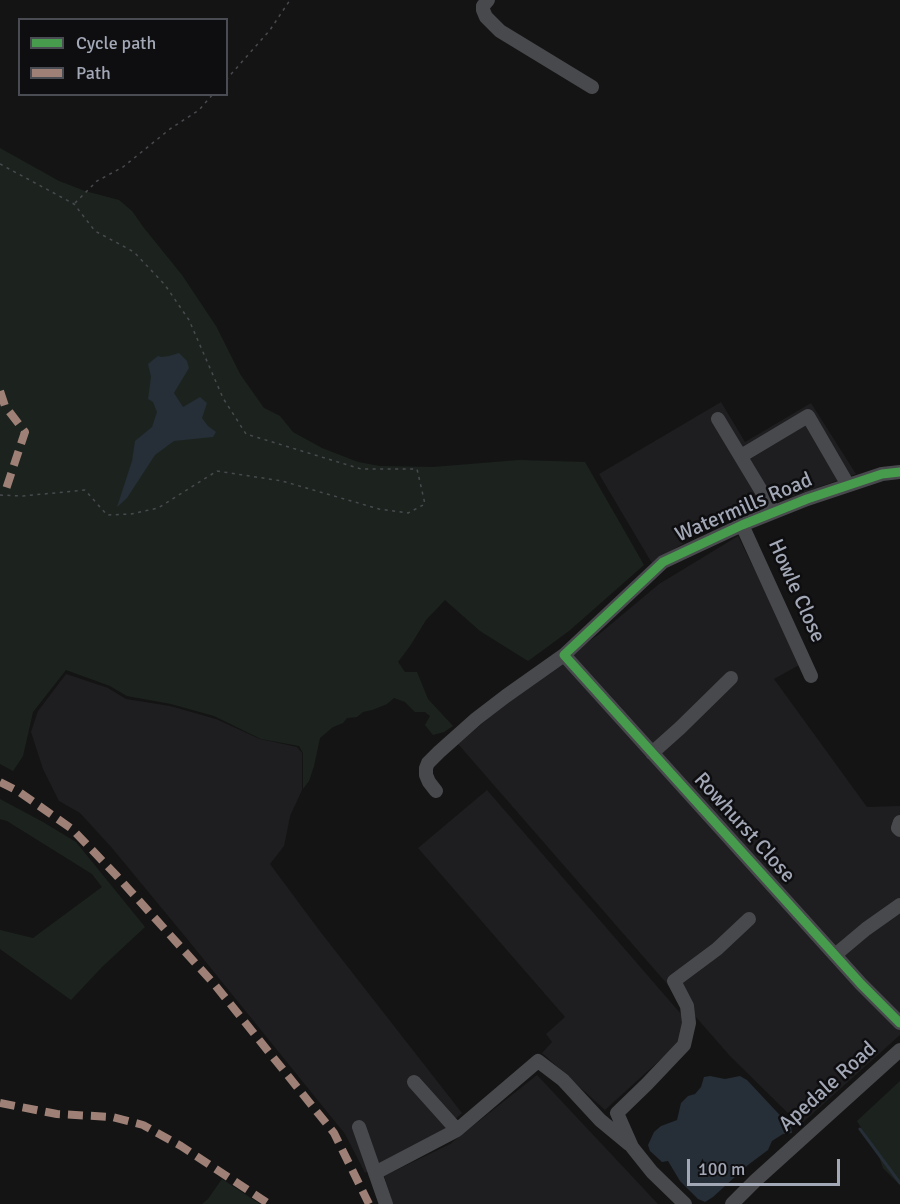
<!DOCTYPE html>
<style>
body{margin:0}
#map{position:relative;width:900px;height:1204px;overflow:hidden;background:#141414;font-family:Signika,sans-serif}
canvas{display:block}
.legend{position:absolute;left:18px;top:18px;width:210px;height:78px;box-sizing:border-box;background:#0e0e10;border:2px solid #4a4c53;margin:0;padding:8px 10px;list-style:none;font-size:18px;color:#a3a8b7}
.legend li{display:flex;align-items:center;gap:12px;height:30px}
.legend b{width:30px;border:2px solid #4a4c53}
.scale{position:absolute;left:687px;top:1159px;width:153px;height:27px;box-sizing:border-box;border:3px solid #a3a8b7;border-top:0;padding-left:8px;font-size:18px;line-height:21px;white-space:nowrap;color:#a3a8b7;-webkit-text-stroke:4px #0e0e10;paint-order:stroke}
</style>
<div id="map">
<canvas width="900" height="1204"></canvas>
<ul class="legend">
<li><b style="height:8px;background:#469c4c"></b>Cycle path</li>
<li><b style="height:8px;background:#9e8076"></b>Path</li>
</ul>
<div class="scale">100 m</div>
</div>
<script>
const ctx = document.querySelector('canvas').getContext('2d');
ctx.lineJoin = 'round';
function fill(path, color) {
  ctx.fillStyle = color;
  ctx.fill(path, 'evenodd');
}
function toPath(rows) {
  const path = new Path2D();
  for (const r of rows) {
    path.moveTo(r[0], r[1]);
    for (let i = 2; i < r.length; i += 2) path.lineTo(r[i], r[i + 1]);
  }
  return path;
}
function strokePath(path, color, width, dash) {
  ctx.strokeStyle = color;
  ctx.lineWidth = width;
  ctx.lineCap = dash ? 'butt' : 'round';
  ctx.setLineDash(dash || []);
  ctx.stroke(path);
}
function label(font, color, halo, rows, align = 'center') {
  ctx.font = font + ' Signika,sans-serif';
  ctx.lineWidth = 5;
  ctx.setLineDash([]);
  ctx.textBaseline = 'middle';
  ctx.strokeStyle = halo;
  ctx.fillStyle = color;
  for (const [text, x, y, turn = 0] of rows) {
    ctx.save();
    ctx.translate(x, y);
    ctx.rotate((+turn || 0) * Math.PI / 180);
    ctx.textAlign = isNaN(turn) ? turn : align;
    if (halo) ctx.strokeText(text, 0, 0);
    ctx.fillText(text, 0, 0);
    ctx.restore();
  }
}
const built = toPath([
 [721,402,745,442,811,403,856,474,712,525,679,546,653,565,599,474],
 [738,536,801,664,774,679,867,807,900,806,900,1035,800,1125,729,1055,458,744,532,681,598,635,659,584],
 [66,674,108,688,126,699,170,706,216,719,260,739,297,747,302,753,302,790,290,816,284,846,270,864,319,930,462,1113,445,1129,365,1173,345,1134,188,940,112,848,80,813,59,801,43,769,31,732,38,711],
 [487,790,694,1029,605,1110,542,1053,552,1042,546,1034,565,1017,418,848],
 [537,1075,658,1204,393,1204,384,1176,450,1144]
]);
const green = toPath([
 [0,148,59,181,85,191,119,200,132,211,144,228,182,275,216,326,240,374,264,408,280,416,293,432,322,448,358,462,380,466,433,467,519,460,585,462,644,565,569,631,528,661,480,631,445,600,426,620,410,646,398,662,405,672,417,672,428,699,453,726,444,732,433,735,425,725,430,716,425,712,415,712,405,702,394,698,387,704,372,710,363,712,357,717,347,718,343,723,333,727,320,738,314,766,309,781,303,789,303,753,299,746,261,739,214,716,171,704,127,696,110,686,66,670,33,712,23,756,13,771,0,764],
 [0,799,43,822,76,842,145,927,102,967,71,1000,0,949,0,930,33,938,102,887,92,874,7,821,0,819],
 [900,1081,900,1185,883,1168,878,1154,857,1121],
 [222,1179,260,1204,202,1204,208,1199]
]);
const water = toPath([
 [179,353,187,361,189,368,174,393,183,407,200,397,207,403,202,418,208,426,216,432,213,437,174,441,155,455,127,498,117,507,132,461,135,441,152,427,157,412,153,402,148,399,151,377,148,364,158,356,161,357,169,356],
 [710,1076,725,1079,740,1076,747,1080,791,1127,792,1133,783,1134,772,1141,768,1150,748,1165,713,1197,705,1202,698,1199,680,1181,668,1161,662,1162,650,1151,648,1145,654,1132,661,1126,677,1120,681,1103,688,1096,695,1094,701,1087,704,1077]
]);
const stream = toPath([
 [860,1129,900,1183]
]);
const path = toPath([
 [226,80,270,30,290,0],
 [0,164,74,204,95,231,134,252,165,285,189,320,223,398,246,434,361,469,417,469,425,504,408,513,379,509,282,481,217,471,158,508,131,514,107,515,85,490,23,496,0,495],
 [75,203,97,181,123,167,170,129,199,110,213,94]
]);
const minor = toPath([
 [488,0,483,6,483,10,486,17,500,31,592,87],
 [718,419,774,512],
 [741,456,808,416,848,485],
 [742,525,811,676],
 [564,655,861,984,900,1023],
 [652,753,680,728,731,678],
 [436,791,429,782,426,775,426,768,428,763,439,752,476,719,506,696,564,655,663,562,742,525,807,499,882,474,900,472],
 [900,822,898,828,900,830],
 [835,955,866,929,900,905],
 [414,1082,457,1130,538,1061,563,1080,600,1120,629,1144],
 [359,1127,386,1204],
 [375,1173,457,1130],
 [685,1204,652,1172,632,1147,617,1113,647,1084,684,1045,689,1023,687,1006,674,981,717,949,749,919],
 [732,1204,755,1181,900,1050]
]);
const quiet = toPath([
 [0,391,5,406,25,432,4,495],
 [0,782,18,791,72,829,116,875,215,985,334,1133,369,1204],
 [0,1103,57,1114,112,1117,143,1125,181,1146,269,1204]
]);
const cycleway = toPath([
 [900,472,882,474,807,499,742,525,663,562,564,655,861,984,900,1023]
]);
const streetNames = [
 ["Watermills Road",744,508,-23],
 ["Howle Close",796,591,66],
 ["Rowhurst Close",744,828,48],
 ["Apedale Road",828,1087,-42]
];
fill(built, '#1e1e20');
fill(green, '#1c231e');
fill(water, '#262e37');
strokePath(stream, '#262e37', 3);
strokePath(path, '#494a4f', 1.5, [3, 4.5]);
strokePath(minor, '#48494d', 14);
strokePath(quiet, '#9e8076', 8, [15, 8]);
strokePath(cycleway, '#469c4c', 9);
label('21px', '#a3a8b7', '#0e0e10', streetNames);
</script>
